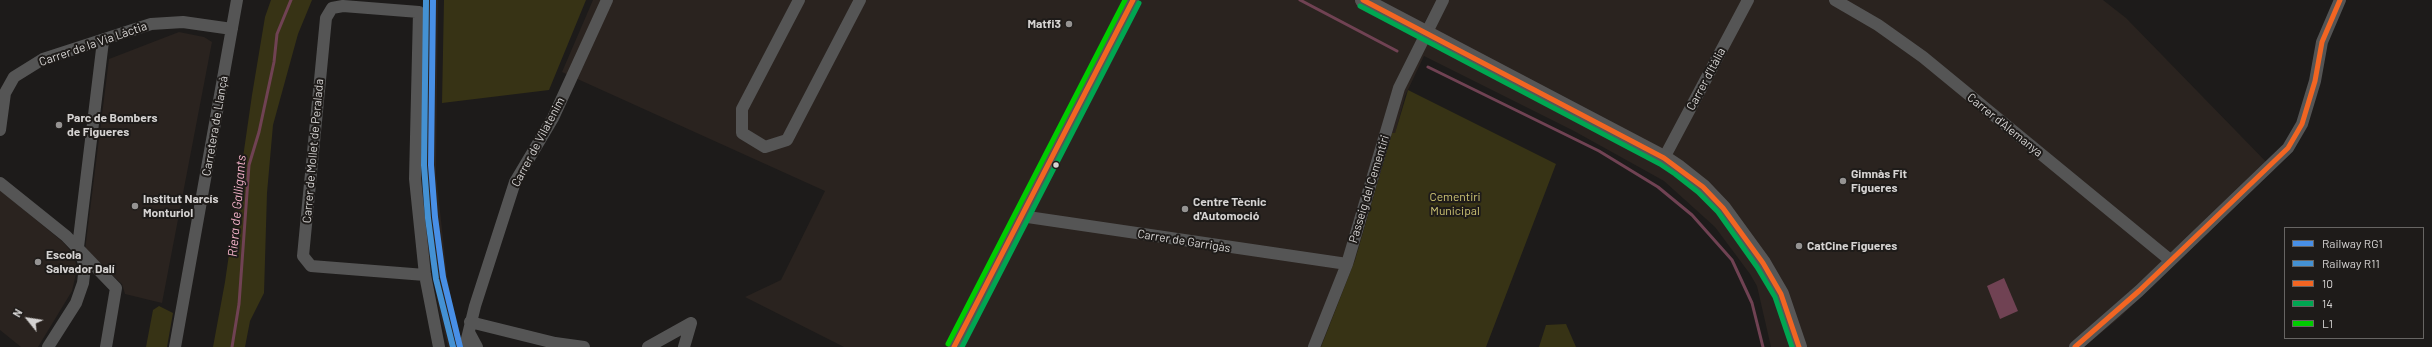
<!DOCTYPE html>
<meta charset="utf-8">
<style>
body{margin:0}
#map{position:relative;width:2432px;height:347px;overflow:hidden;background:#1d1b1a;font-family:Barlow,sans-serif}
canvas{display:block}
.legend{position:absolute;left:2284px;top:227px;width:140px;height:112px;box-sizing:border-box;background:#1e1b19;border:1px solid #676563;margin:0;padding:5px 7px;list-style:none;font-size:12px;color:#d5d3d2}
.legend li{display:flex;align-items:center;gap:8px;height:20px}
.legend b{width:20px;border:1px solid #676563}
.north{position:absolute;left:8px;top:299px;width:40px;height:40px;-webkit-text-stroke:3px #1e1b19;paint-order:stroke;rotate:300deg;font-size:11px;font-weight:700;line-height:16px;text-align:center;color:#d5d3d2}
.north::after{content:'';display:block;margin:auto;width:14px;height:18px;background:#d5d3d2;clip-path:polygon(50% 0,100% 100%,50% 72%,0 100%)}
</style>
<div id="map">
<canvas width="2432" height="347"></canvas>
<ul class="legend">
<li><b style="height:5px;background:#488fe6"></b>Railway RG1</li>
<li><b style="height:5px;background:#4491d3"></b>Railway R11</li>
<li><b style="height:5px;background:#f26522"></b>10</li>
<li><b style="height:5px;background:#00a651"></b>14</li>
<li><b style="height:5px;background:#0c0"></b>L1</li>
</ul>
<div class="north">N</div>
</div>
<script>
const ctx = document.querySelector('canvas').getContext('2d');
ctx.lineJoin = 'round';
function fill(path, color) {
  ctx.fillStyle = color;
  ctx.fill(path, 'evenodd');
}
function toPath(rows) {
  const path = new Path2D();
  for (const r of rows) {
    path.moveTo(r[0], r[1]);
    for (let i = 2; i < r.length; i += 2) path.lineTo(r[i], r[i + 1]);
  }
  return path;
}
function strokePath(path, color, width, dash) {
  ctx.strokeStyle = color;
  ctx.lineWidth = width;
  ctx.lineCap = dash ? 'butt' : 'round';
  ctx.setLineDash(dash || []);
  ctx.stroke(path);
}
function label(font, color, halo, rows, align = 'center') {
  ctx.font = font + ' Barlow,sans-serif';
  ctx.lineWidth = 4;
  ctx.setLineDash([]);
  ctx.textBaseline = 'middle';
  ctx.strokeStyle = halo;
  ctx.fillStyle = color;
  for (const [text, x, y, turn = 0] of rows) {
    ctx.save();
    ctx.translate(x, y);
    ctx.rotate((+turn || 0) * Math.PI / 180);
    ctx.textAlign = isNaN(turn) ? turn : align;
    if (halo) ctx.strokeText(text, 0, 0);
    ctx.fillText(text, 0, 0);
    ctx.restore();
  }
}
const built = toPath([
 [423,0,438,0,436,174,447,276,455,320,464,347,448,347,441,320,428,251,420,180],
 [593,0,2103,0,2126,18,2274,170,2119,318,2084,347,1771,347,1757,286,1750,274,1715,227,1664,181,1574,131,1424,56,1405,96,1395,134,1392,133,1355,260,1321,347,844,347,745,297,781,280,825,191,562,72],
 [179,32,204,37,212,42,162,303,125,294,122,284,85,250,109,59],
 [0,190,63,242,74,255,77,269,72,291,38,347,21,347,0,330]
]);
const green = toPath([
 [271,0,312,0,298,34,273,125,267,193,264,293,250,321,245,347,213,347,225,282,252,95,265,17],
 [444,0,586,0,549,90,442,103],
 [1408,90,1556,164,1486,347,1321,347,1355,260,1392,133,1395,133],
 [159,306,173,313,167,347,146,347,153,310],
 [1566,324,1576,347,1539,347,1546,325]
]);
const water = toPath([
 [2004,278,2018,311,2000,319,1987,286]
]);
const stream = toPath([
 [1300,0,1397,51],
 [1428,67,1599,151,1658,187,1692,215,1732,260,1752,303,1763,347],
 [232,347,239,304,249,165,259,132,274,62,277,34,291,0]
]);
const minor = toPath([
 [799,0,742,109,742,133,765,147,787,140,860,0],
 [1835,0,1878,25,1923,57,2170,260],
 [0,130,5,93,14,77,43,59,151,24,183,22,232,29],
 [1664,158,1748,0],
 [0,183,66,236,116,288,106,347],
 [1021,216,1347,264],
 [425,275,311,266,303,256,326,18,332,8,343,6,419,12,415,179,425,275,439,347],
 [470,322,555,343,584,347],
 [470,334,477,347],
 [48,347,76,303,83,283,85,266,78,247,103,41],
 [175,347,237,0],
 [465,347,475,306,515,182,553,118,607,0],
 [648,347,691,323],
 [684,347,691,323],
 [954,347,1133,0],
 [1314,347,1347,264,1399,88,1443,0],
 [2075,347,2139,291,2288,148,2302,124,2315,81,2322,42,2340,0]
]);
const major = toPath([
 [1363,0,1664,158,1679,168,1703,187,1723,208,1763,263,1781,294,1799,347]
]);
const bus1 = toPath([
 [1363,0,1664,158,1703,187,1723,208,1763,263,1781,294,1799,347],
 [954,347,1133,0],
 [2075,347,2139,291,2288,148,2302,124,2315,81,2322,42,2340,0]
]);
const bus2 = toPath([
 [1360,6,1660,164,1675,174,1698,192,1718,212,1757,267,1775,297,1792,347],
 [962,347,1139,3]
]);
const bus3 = toPath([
 [948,344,1125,0]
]);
const rail1 = toPath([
 [433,0,431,165,435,217,443,277,460,347]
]);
const rail2 = toPath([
 [426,0,424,165,428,218,436,279,453,347]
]);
const markers = [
 [1069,24,4,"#959392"],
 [59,125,4,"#959392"],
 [1056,165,3.5,"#d5d3d2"],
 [1843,181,4,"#959392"],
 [135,206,4,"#959392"],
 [1185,209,4,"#959392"],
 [1799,246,4,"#959392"],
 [38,262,4,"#959392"]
];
const poiNames = [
 ["Matfi3",1061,24,"right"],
 ["Parc de Bombers",67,118],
 ["de Figueres",67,132],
 ["Gimnàs Fit",1851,174],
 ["Figueres",1851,188],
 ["Institut Narcís",143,199],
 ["Monturiol",143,213],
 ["Centre Tècnic",1193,202],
 ["d'Automoció",1193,216],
 ["CatCine Figueres",1807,246],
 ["Escola",46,255],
 ["Salvador Dalí",46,269]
];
const streetNames = [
 ["Carrer de la Via Làctia",93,44,-19],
 ["Carrer d'Itàlia",1706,79,-62],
 ["Carrer d'Alemanya",2005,125,39],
 ["Carretera de Llançà",215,126,-80],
 ["Carrer de Vilatenim",538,142,-62],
 ["Carrer de Mollet de Peralada",313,151,-85],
 ["Passeig del Cementiri",1369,189,-73],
 ["Carrer de Garrigàs",1184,241,9]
];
const parkNames = [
 ["Cementiri",1455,197],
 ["Municipal",1455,211]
];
const waterNames = [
 ["Riera de Galligants",237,206,-85]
];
fill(built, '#2a231f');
fill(green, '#373315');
fill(water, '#704253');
strokePath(stream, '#704253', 3);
strokePath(minor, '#555', 12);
strokePath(major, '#575656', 16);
strokePath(bus1, '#f26522', 5);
strokePath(bus2, '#00a651', 5);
strokePath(bus3, '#0c0', 5);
strokePath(rail1, '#488fe6', 6);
strokePath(rail2, '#4491d3', 6);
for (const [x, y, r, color] of markers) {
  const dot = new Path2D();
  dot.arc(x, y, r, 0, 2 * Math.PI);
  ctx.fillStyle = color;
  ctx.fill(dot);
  strokePath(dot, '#1e1b19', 1.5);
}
label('bold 12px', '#d5d3d2', '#1e1b19', poiNames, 'left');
label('12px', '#d5d3d2', '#1e1b19', streetNames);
label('12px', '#cec474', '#1e1b19', parkNames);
label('italic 13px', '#f5b3ca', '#1e1b19', waterNames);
</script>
